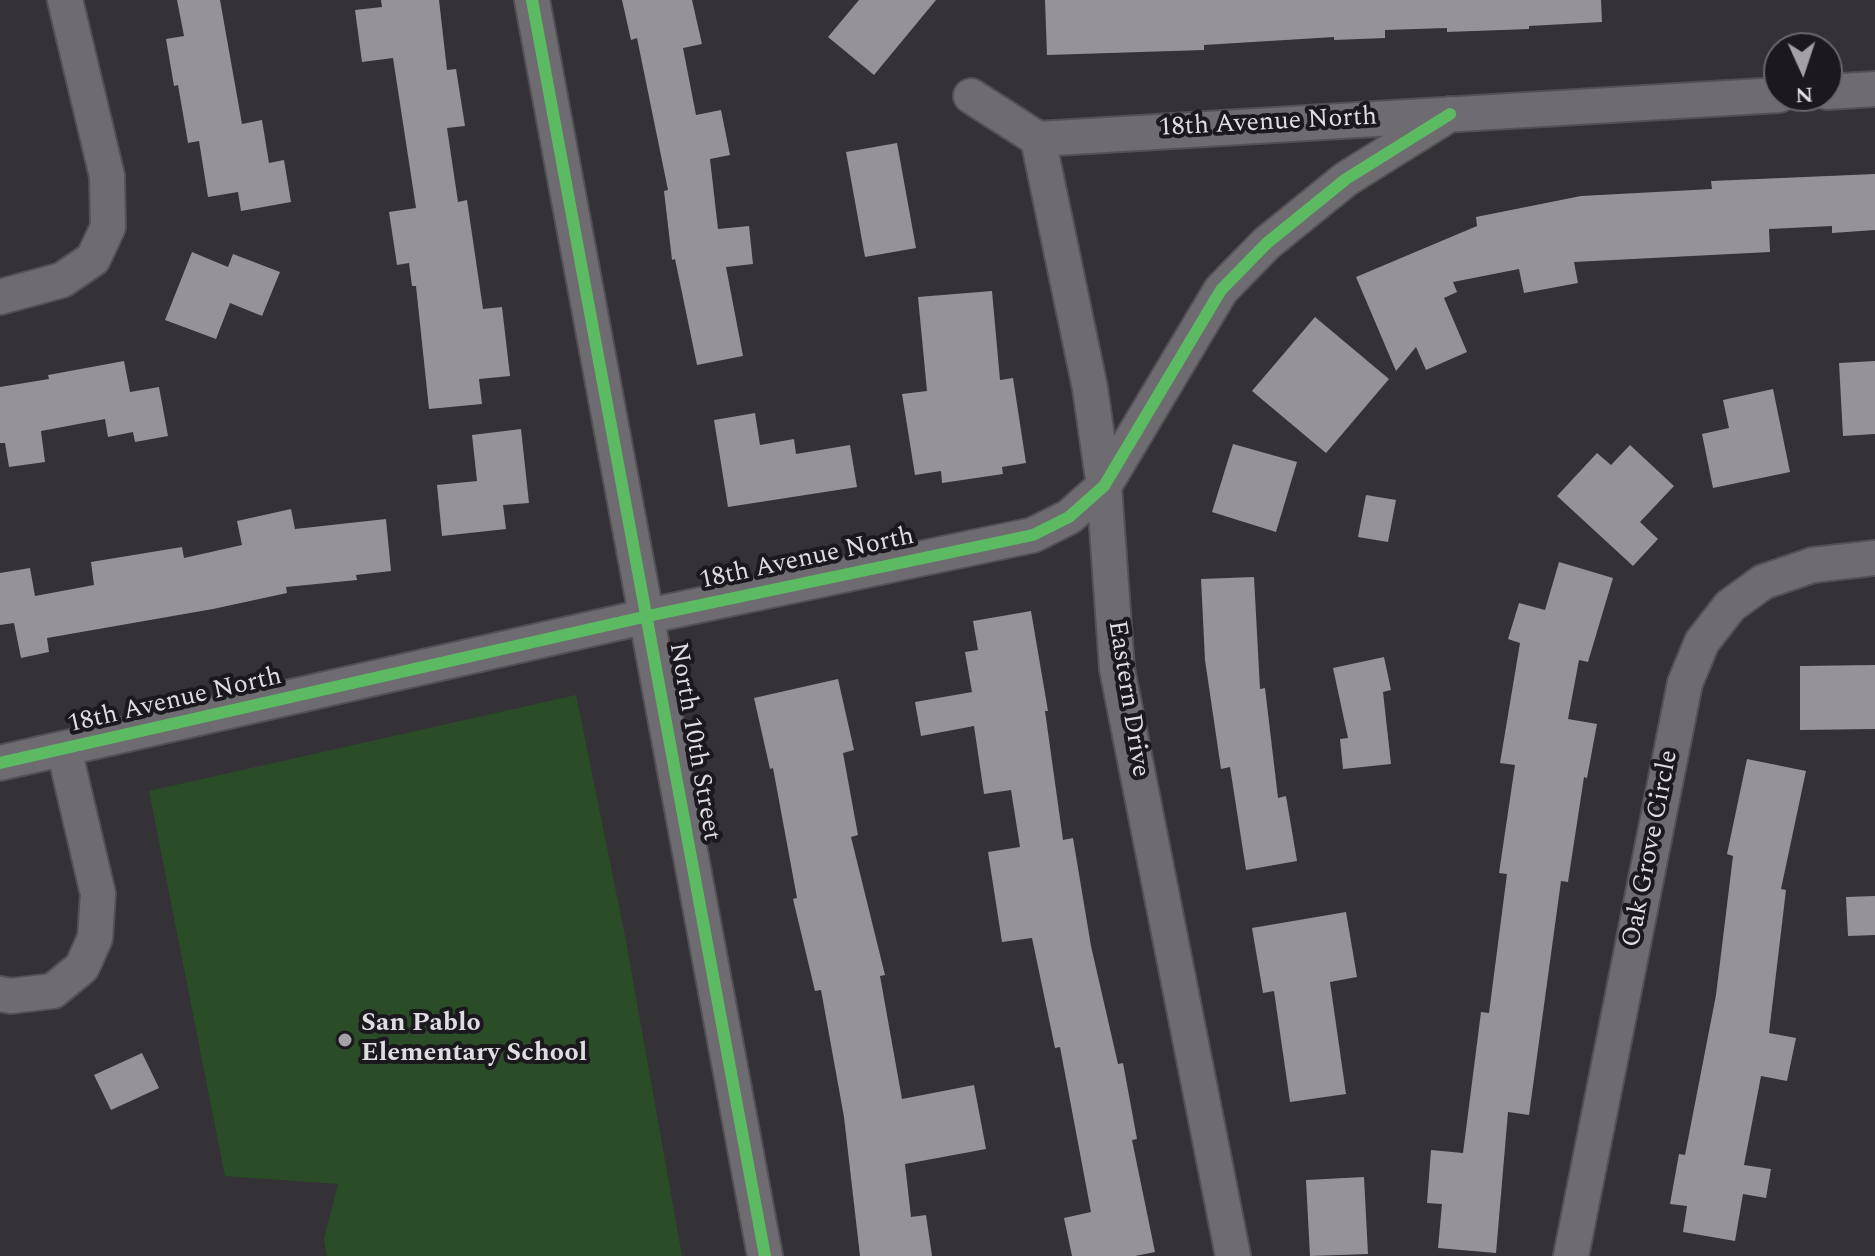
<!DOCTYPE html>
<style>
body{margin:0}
#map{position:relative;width:1875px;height:1256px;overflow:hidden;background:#343236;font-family:Spectral,serif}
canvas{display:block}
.north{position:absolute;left:1763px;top:32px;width:80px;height:80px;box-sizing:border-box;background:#1b191d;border:2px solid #69676c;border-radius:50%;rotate:177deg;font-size:22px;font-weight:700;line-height:32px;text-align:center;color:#dfdce2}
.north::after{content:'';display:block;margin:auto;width:28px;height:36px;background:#a3a0a6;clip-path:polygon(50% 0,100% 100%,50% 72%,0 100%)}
</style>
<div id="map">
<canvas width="1875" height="1256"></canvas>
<div class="north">N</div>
</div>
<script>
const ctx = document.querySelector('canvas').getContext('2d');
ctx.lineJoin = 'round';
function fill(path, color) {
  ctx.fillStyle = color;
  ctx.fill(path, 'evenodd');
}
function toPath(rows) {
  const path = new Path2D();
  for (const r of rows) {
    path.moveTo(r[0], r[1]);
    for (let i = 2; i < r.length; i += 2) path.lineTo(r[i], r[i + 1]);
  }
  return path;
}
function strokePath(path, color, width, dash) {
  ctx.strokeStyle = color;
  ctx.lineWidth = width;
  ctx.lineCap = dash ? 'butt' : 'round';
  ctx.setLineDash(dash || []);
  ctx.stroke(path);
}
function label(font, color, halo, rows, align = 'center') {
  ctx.font = font + ' Spectral,serif';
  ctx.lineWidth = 8;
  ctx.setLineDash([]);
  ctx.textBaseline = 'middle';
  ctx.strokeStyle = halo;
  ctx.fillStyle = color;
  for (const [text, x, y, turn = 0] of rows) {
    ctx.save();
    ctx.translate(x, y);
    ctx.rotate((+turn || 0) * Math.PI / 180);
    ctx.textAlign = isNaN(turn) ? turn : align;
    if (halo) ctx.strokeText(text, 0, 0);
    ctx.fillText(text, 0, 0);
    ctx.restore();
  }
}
const green = toPath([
 [576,695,625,936,682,1256,327,1256,324,1239,338,1184,225,1176,149,791]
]);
const building = toPath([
 [177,0,220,0,242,124,262,120,269,163,284,160,291,202,241,211,238,192,208,197,199,141,188,143,178,85,174,86,166,39,184,36],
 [381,0,439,0,447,70,456,69,465,126,447,128,458,202,467,200,483,309,502,307,510,376,479,379,482,404,429,409,416,286,412,286,409,263,397,265,389,212,416,208,393,58,362,62,355,10,382,7],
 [622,0,692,0,702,44,683,48,696,115,721,110,730,155,710,159,718,229,749,226,753,264,726,267,743,356,697,365,675,259,672,260,664,191,668,190,637,38,631,40],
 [859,0,936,0,874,75,828,37],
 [1045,0,1601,0,1602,22,1529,26,1529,29,1447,32,1447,28,1385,30,1385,38,1334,40,1334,37,1204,45,1204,50,1047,55],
 [897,143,916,248,865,257,846,152],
 [1875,174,1875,230,1832,233,1832,226,1769,229,1770,252,1574,262,1578,283,1524,293,1519,269,1453,282,1457,292,1444,298,1467,352,1426,370,1416,347,1396,371,1356,277,1477,226,1476,217,1581,196,1712,189,1711,181],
 [192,252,228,267,233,254,280,272,262,316,230,303,216,339,165,320],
 [992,291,1000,380,1013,378,1026,463,1002,467,1003,474,942,483,941,471,915,475,902,394,927,391,918,297],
 [1315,317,1389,379,1326,453,1252,391],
 [124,361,130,392,159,387,168,436,135,442,133,432,108,437,105,419,41,431,45,462,9,467,5,443,0,443,0,387,49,379,48,375],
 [1875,361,1875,434,1843,436,1839,363],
 [1773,389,1790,472,1713,488,1702,434,1729,428,1723,400],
 [755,413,760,445,794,439,796,454,850,445,857,487,728,507,714,420],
 [521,429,529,503,503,505,506,529,442,536,437,485,477,481,472,435],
 [1233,444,1297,462,1276,532,1212,512],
 [1630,445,1674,486,1640,522,1658,539,1633,566,1557,496,1597,453,1611,465],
 [1366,495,1396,500,1388,542,1358,537],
 [291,509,295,529,386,519,391,571,356,575,357,580,286,587,287,593,213,609,47,638,49,652,21,658,14,623,0,625,0,573,30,568,35,596,94,585,91,562,182,547,184,558,242,545,237,521],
 [1559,562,1613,578,1588,662,1579,660,1568,719,1597,724,1587,778,1584,777,1568,882,1561,881,1529,1115,1508,1112,1496,1253,1438,1248,1442,1204,1427,1203,1431,1150,1463,1153,1481,1012,1489,1013,1507,874,1499,873,1515,765,1500,763,1520,643,1508,639,1519,603,1545,610],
 [1254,577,1260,689,1265,688,1278,798,1286,796,1297,861,1246,870,1230,767,1221,769,1205,660,1201,579],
 [1031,611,1048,711,1045,711,1063,840,1073,838,1091,946,1118,1064,1123,1063,1137,1139,1132,1140,1155,1252,1135,1256,1072,1256,1064,1218,1091,1212,1060,1047,1055,1048,1032,938,1002,942,988,852,1020,847,1011,790,984,794,974,726,921,736,915,702,972,692,965,652,978,650,973,621],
 [1384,657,1391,690,1383,692,1391,764,1343,769,1340,739,1348,738,1333,668],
 [1875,665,1875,729,1800,730,1800,666],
 [838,679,854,750,843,753,858,835,851,837,885,975,880,976,902,1099,974,1085,986,1149,905,1164,911,1217,926,1215,932,1256,860,1256,844,1117,821,990,815,991,793,899,797,898,773,768,770,769,754,698],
 [1747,759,1806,771,1781,889,1786,890,1769,1033,1796,1038,1787,1081,1761,1076,1744,1165,1771,1169,1766,1198,1743,1194,1735,1241,1683,1232,1687,1206,1670,1204,1679,1154,1685,1155,1716,995,1733,856,1727,854],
 [1875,896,1875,935,1848,936,1846,897],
 [1346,912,1357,977,1330,982,1346,1094,1290,1102,1274,991,1263,993,1252,928],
 [142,1053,159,1088,111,1110,94,1075],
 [1364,1177,1368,1254,1310,1256,1306,1180]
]);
const minor = toPath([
 [532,0,765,1256],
 [1827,92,1875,89],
 [971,96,1038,139],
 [1038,139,1090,388,1104,486,1117,669,1233,1256],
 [1038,139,1779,95],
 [0,297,62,280,93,259,108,227,107,176,65,0],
 [0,763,648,616,1033,535,1069,517,1104,486,1221,290,1267,243,1346,179,1450,114],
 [0,994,11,996,53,991,82,967,95,938,98,894,64,749],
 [1571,1256,1685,683,1702,642,1730,606,1763,582,1813,565,1875,558]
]);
const cycleway = toPath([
 [532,0,765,1256],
 [0,763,648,616,1033,535,1069,517,1104,486,1221,290,1267,243,1346,179,1450,114]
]);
const markers = [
 [345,1040,8,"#a3a0a6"]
];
const streetNames = [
 ["18th Avenue North",1268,124,-3],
 ["18th Avenue North",807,560,-12],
 ["Eastern Drive",1127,699,81],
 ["18th Avenue North",175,702,-13],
 ["North 10th Street",693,742,80],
 ["Oak Grove Circle",1652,849,-79]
];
const poiNames = [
 ["San Pablo",361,1025],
 ["Elementary School",361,1055]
];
fill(green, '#2a4d27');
fill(building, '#959397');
strokePath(minor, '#535155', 38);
strokePath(minor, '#6e6c70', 34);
strokePath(cycleway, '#5cba63', 12);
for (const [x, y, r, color] of markers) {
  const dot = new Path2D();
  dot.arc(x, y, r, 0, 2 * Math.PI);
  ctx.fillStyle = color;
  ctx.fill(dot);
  strokePath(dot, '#1b191d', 3);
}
label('26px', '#dfdce2', '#1b191d', streetNames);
label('bold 26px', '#dfdce2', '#1b191d', poiNames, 'left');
</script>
